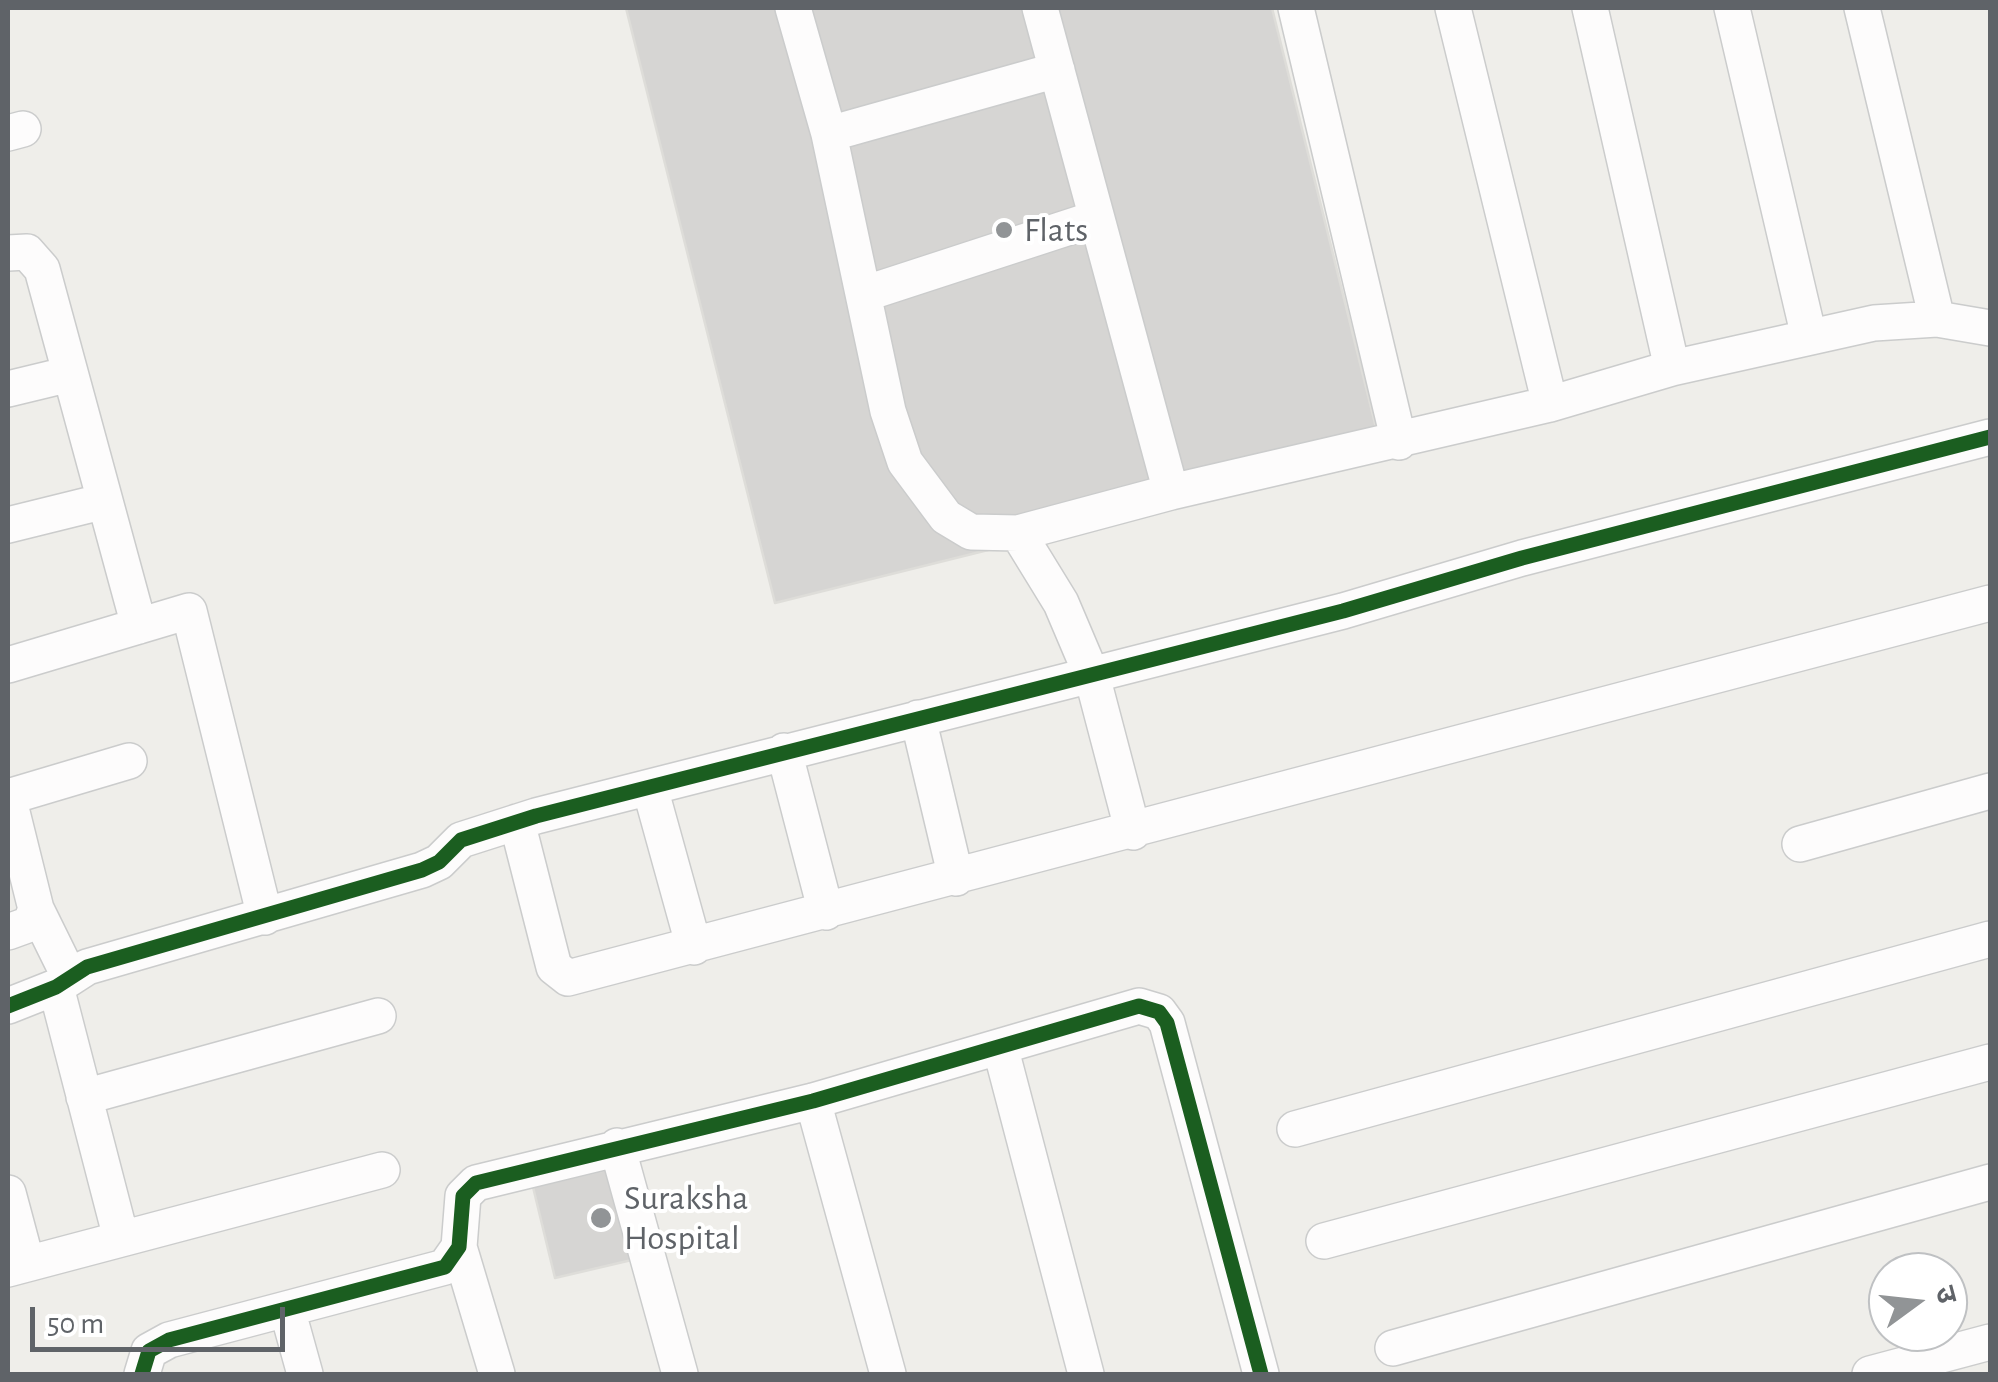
<!DOCTYPE html>
<meta charset="utf-8">
<style>
body{margin:0}
#map{position:relative;width:1998px;height:1382px;overflow:hidden;background:#efeeea;font-family:"Alegreya Sans","Noto Sans Devanagari",sans-serif}
canvas{display:block}
.frame{position:absolute;inset:0;border:10px solid #5f6368;pointer-events:none}
.north{position:absolute;left:1868px;top:1252px;width:100px;height:100px;box-sizing:border-box;background:#fff;border:2px solid #bfc1c3;border-radius:50%;rotate:75deg;font-size:28px;font-weight:700;line-height:40px;text-align:center;color:#5f6368}
.north::after{content:'';display:block;margin:auto;width:35px;height:45px;background:#919496;clip-path:polygon(50% 0,100% 100%,50% 72%,0 100%)}
.scale{position:absolute;left:30px;top:1307px;width:255px;height:45px;box-sizing:border-box;border:5px solid #5f6368;border-top:0;padding-left:12px;font-size:30px;line-height:35px;white-space:nowrap;color:#5f6368;-webkit-text-stroke:8px #fff;paint-order:stroke}
</style>
<div id="map">
<canvas width="1998" height="1382"></canvas>
<div class="frame"></div>
<div class="north">उ</div>
<div class="scale">50 m</div>
</div>
<script>
const ctx = document.querySelector('canvas').getContext('2d');
ctx.lineJoin = 'round';
function fill(path, color) {
  ctx.fillStyle = color;
  ctx.fill(path, 'evenodd');
}
function toPath(rows) {
  const path = new Path2D();
  for (const r of rows) {
    path.moveTo(r[0], r[1]);
    for (let i = 2; i < r.length; i += 2) path.lineTo(r[i], r[i + 1]);
  }
  return path;
}
function strokePath(path, color, width, dash) {
  ctx.strokeStyle = color;
  ctx.lineWidth = width;
  ctx.lineCap = dash ? 'butt' : 'round';
  ctx.setLineDash(dash || []);
  ctx.stroke(path);
}
function label(font, color, halo, rows, align = 'center') {
  ctx.font = font + ' "Alegreya Sans",sans-serif';
  ctx.lineWidth = 8;
  ctx.setLineDash([]);
  ctx.textBaseline = 'middle';
  ctx.strokeStyle = halo;
  ctx.fillStyle = color;
  for (const [text, x, y, turn = 0] of rows) {
    ctx.save();
    ctx.translate(x, y);
    ctx.rotate((+turn || 0) * Math.PI / 180);
    ctx.textAlign = isNaN(turn) ? turn : align;
    if (halo) ctx.strokeText(text, 0, 0);
    ctx.fillText(text, 0, 0);
    ctx.restore();
  }
}
const building = toPath([
 [626,8,1272,8,1382,452,775,603,626,8],
 [614,1168,636,1259,555,1278,533,1187,614,1168]
]);
const minor = toPath([
 [793,8,829,134,888,411,905,462,946,517,971,532,1018,533,1171,492,1550,404,1672,368,1874,323,1937,319,1990,328],
 [1040,8,1171,492],
 [1296,8,1399,442],
 [1453,8,1550,404],
 [1590,8,1672,368],
 [1732,8,1809,337],
 [1862,8,1937,319],
 [8,133,23,129],
 [829,134,1057,70],
 [8,253,27,252,42,269,139,626],
 [864,294,1094,219],
 [8,389,70,374],
 [8,525,105,501],
 [1018,533,1061,603,1092,676,1133,832],
 [8,665,189,611,265,917],
 [918,718,956,878],
 [784,751,826,912],
 [650,788,694,947],
 [8,797,129,761],
 [517,822,554,967,568,978,1990,603],
 [1800,844,1990,791],
 [36,909,70,978],
 [8,932,30,924,36,909,8,796],
 [56,987,121,1238],
 [8,1006,56,987,87,967,422,870,439,862,461,840,536,816,1343,611,1522,558,1990,437],
 [1001,1050,1086,1374],
 [84,1097,378,1016],
 [813,1101,888,1374],
 [1295,1129,1990,939],
 [617,1146,680,1374],
 [8,1193,27,1264],
 [1324,1241,1990,1062],
 [459,1247,497,1374],
 [8,1269,382,1170],
 [287,1309,305,1374],
 [1393,1348,1990,1182],
 [142,1374,149,1351,169,1340,445,1267,459,1247,463,1196,476,1183,813,1101,1139,1006,1159,1012,1167,1023,1261,1374],
 [1870,1374,1990,1342]
]);
const cycleway = toPath([
 [8,1006,56,987,87,967,422,870,439,862,461,840,536,816,1343,611,1522,558,1990,437],
 [142,1374,149,1351,169,1340,445,1267,459,1247,463,1196,476,1183,813,1101,1139,1006,1159,1012,1167,1023,1261,1374]
]);
const markers = [
 [1004,230,10,"#919496"],
 [601,1218,12,"#919496"]
];
const poiNames = [
 ["Flats",1024,230],
 ["Suraksha",624,1198],
 ["Hospital",624,1238]
];
fill(building, '#d6d5d3');
strokePath(building, '#deddd9', 2.5);
strokePath(minor, '#cbcccc', 38);
strokePath(minor, '#fdfcfc', 35);
strokePath(cycleway, '#1b5e20', 15);
for (const [x, y, r, color] of markers) {
  const dot = new Path2D();
  dot.arc(x, y, r, 0, 2 * Math.PI);
  ctx.fillStyle = color;
  ctx.fill(dot);
  strokePath(dot, '#fff', 4);
}
label('35px', '#5f6368', '#fff', poiNames, 'left');
</script>
